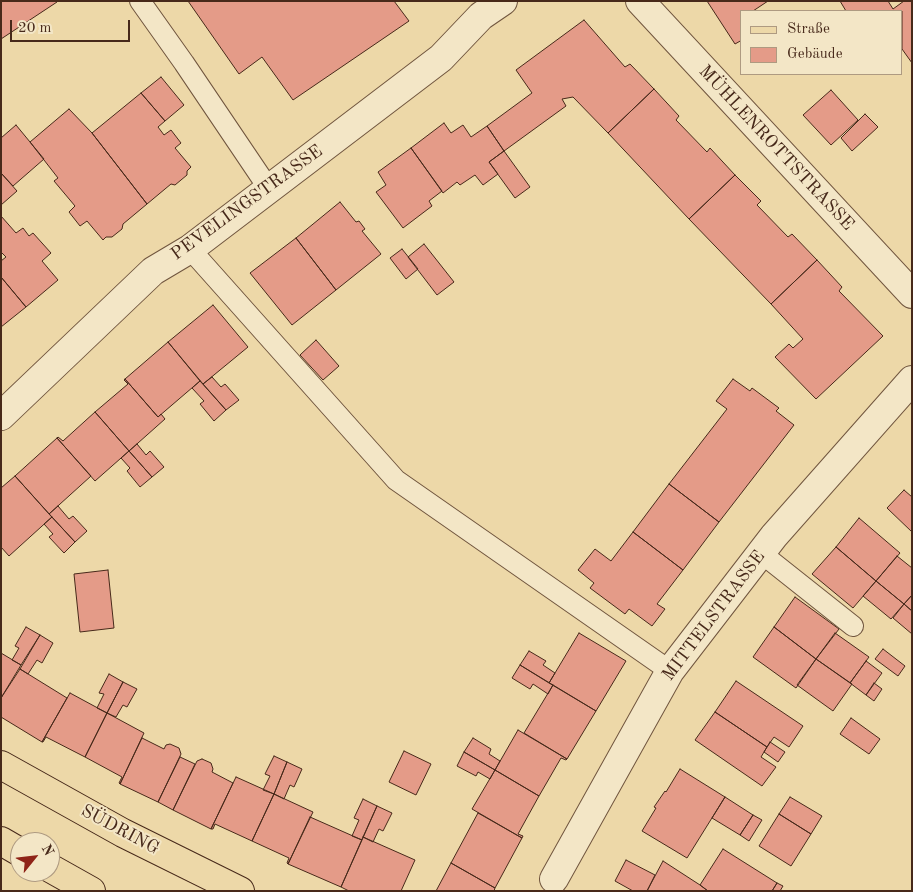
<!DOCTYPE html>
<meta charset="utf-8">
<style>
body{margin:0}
#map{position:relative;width:913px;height:892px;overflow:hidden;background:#edd8a8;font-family:"Old Standard TT",serif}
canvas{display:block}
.frame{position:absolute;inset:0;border:2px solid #47291a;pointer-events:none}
.legend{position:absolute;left:740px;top:10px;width:162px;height:65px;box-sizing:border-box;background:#f3e6c6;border:1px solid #ae9a81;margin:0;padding:6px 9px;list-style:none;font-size:15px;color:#47291a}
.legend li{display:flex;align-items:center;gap:10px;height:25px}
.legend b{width:25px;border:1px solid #ae9a81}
.north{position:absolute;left:10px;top:832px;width:50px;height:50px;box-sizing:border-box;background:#f3e6c6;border:1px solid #ae9a81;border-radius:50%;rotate:61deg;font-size:14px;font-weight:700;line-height:20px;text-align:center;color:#47291a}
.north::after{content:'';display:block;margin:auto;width:18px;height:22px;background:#8f2418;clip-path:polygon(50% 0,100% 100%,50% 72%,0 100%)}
.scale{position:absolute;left:10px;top:20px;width:120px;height:22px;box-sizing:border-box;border:2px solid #47291a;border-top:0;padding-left:6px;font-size:15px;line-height:18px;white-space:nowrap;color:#47291a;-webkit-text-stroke:4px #f3e6c6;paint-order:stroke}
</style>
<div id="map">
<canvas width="913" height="892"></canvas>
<div class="frame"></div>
<ul class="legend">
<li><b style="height:6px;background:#edd8a8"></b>Straße</li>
<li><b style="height:14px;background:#e49b88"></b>Gebäude</li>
</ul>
<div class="north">N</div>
<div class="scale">20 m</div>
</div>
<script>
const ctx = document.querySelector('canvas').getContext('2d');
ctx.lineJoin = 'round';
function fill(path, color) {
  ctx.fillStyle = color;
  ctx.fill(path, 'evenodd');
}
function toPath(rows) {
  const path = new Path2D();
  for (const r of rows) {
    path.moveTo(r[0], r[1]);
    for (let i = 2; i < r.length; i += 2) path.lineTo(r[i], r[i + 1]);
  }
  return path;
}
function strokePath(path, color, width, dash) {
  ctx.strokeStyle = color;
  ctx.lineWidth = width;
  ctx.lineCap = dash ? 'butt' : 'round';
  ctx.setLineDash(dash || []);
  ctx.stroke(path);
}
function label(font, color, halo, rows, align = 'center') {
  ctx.font = font + ' "Old Standard TT",serif';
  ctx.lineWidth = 4;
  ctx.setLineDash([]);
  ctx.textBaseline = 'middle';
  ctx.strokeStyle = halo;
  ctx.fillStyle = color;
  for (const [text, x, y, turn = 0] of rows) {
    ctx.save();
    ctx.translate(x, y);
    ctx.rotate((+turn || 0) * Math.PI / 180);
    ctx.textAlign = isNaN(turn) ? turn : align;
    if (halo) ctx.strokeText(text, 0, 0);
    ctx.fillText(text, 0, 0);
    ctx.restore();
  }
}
const building = toPath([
 [1,1,57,1,57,2,1,39,1,1],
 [188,1,394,1,409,21,293,100,262,57,239,74,188,1],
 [707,1,768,1,753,11,742,11,742,40,735,44,707,1],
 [840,1,888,1,893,9,904,1,912,1,912,63,902,49,902,11,846,11,840,1],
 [584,20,625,67,630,64,654,89,608,133,573,97,562,99,566,106,504,151,487,126,532,93,516,70,584,20],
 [161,77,184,105,165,121,141,93,161,77],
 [654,89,679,116,676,120,707,152,710,148,735,175,689,219,608,133,654,89],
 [831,90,858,120,831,145,803,115,831,90],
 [141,93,165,121,158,127,164,135,171,130,181,143,175,148,191,167,187,171,187,175,175,185,171,184,147,204,92,133,141,93],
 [69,109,92,133,147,204,123,224,122,229,112,237,106,237,103,240,87,221,80,226,69,212,75,206,54,181,58,178,30,142,69,109],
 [865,114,878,127,852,151,841,138,865,114],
 [444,123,451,133,463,125,471,137,487,126,504,151,489,162,498,174,483,185,475,175,460,185,457,182,443,193,411,148,444,123],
 [16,125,44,159,13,186,1,173,1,138,16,125],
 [411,148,442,191,429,201,432,206,403,228,376,192,386,185,378,172,411,148],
 [504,151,530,187,515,198,489,162,504,151],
 [1,173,17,191,1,205,1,173],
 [735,175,761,201,757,205,788,237,792,234,817,260,771,304,689,219,735,175],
 [340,202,356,222,359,221,365,229,362,231,381,254,336,290,296,238,340,202],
 [1,216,16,233,23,228,29,236,33,233,51,253,42,261,58,280,26,307,1,277,1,261,6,257,1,252,1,216],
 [296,238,336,290,292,325,250,273,296,238],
 [424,244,454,282,437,295,408,257,424,244],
 [402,249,418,269,406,279,390,258,402,249],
 [817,260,842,287,839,291,883,336,816,399,775,357,789,344,793,348,803,339,771,304,817,260],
 [1,277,26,307,1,327,1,277],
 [213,305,248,347,203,384,168,342,213,305],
 [316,340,339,366,323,380,300,355,316,340],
 [168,342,200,381,158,417,125,379,168,342],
 [212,377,221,387,225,384,239,400,226,410,203,384,212,377],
 [125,379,158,417,161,414,165,419,129,451,95,412,128,384,124,380,125,379],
 [733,379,750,391,752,388,779,408,776,411,794,425,719,522,669,484,727,409,716,401,733,379],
 [200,381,226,410,214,421,200,404,204,401,192,388,200,381],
 [95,412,129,451,95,481,57,438,58,437,63,441,95,412],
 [57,438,91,476,49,514,15,476,57,438],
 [137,444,146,455,150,451,164,467,152,477,129,451,137,444],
 [129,451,152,477,140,487,127,471,130,468,121,458,129,451],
 [15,476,52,517,9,556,1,547,1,488,15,476],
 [669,484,719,522,683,570,633,532,669,484],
 [904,490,912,497,912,532,887,508,904,490],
 [58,506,69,519,73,516,87,531,75,542,49,514,58,506],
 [52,517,75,542,64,553,49,537,53,534,44,524,52,517],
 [859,518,900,553,876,581,836,547,859,518],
 [633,532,683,570,657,604,665,609,652,626,629,609,625,614,590,588,594,583,578,570,595,549,611,561,633,532],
 [836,547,876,581,853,608,812,574,836,547],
 [897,556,912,568,912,595,904,604,876,581,897,556],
 [108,570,114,628,80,632,74,574,108,570],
 [876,581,904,604,891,619,863,596,876,581],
 [912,595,912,611,904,604,912,595],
 [795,597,839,629,816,659,774,627,795,597],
 [904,604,912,611,912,634,893,618,904,604],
 [26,627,40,635,21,665,12,660,19,648,15,646,26,627],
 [774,627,816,659,796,688,753,657,774,627],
 [579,633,626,661,596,711,549,683,579,633],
 [835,633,869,657,850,683,816,659,835,633],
 [40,635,53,643,42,663,37,660,28,674,20,669,40,635],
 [883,649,905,666,898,676,875,659,883,649],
 [529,651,546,661,543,665,555,673,549,683,520,665,529,651],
 [1,653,21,665,1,698,1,653],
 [816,659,852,684,833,711,797,685,816,659],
 [866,661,882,673,866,695,850,683,866,661],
 [520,665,553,685,548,694,533,684,530,689,512,678,520,665],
 [20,669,67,698,42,742,1,717,1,698,20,669],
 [109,674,123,682,107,713,97,708,104,694,99,693,109,674],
 [736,681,803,726,789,747,774,737,767,747,715,712,736,681],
 [123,682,137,689,127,707,123,705,116,717,107,713,123,682],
 [874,683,882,689,874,701,866,695,874,683],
 [553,685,596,711,567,759,524,733,553,685],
 [70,693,107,713,85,757,46,737,43,742,42,742,70,693],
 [715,712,767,747,761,757,776,767,762,786,695,740,715,712],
 [107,713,144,733,120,784,119,783,122,777,85,757,107,713],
 [851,718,880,739,869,754,840,734,851,718],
 [518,730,567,759,566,760,561,758,539,796,495,770,518,730],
 [142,738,164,749,166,745,170,744,179,748,181,754,158,802,120,784,142,738],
 [473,738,491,749,489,754,500,761,495,770,464,752,473,738],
 [770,742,785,752,778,762,764,752,770,742],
 [404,751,431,764,416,795,389,782,404,751],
 [464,752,495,770,490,779,478,772,476,776,457,766,464,752],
 [274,756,287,762,274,794,263,790,270,776,265,774,274,756],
 [180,757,195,764,173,810,158,802,180,757],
 [202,759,211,763,213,769,212,772,233,783,211,829,173,810,197,761,202,759],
 [287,762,302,769,294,787,290,785,284,799,274,794,287,762],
 [680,769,725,797,687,858,642,831,656,808,654,807,665,791,666,792,680,769],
 [495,770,539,796,518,834,523,836,522,838,472,809,495,770],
 [236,777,274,794,252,841,215,824,213,829,211,829,236,777],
 [274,794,313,812,288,864,287,863,289,858,252,841,274,794],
 [725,797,753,815,740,835,712,818,725,797],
 [790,797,822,816,811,834,779,814,790,797],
 [363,799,377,806,362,840,352,836,359,820,354,818,363,799],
 [377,806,392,813,383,831,379,829,373,842,363,837,377,806],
 [478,813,522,838,495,888,451,863,478,813],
 [779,814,811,834,791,866,759,846,779,814],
 [753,815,762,820,749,841,740,835,753,815],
 [310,817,362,840,341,887,288,864,310,817],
 [363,837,415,860,401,891,349,891,341,887,363,837],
 [723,849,777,883,772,891,708,891,700,885,723,849],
 [626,860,655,875,647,891,633,891,615,881,626,860],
 [663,861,700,885,708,891,647,891,663,861],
 [451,863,495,888,494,891,436,891,451,863],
 [777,883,783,886,780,891,772,891,777,883]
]);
const lane = toPath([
 [140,1,184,63,269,189],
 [190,249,396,480,670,671],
 [761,553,853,626]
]);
const street = toPath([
 [640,1,912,294],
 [1,416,153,271,190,249,441,58,481,16,503,1],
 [554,879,670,671,774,536,912,380]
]);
const primary = toPath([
 [1,765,123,833,240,891],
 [1,841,20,852],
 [50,868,91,891]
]);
const streetNames = [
 ["MÜHLENROTTSTRASSE",776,148,47],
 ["PEVELINGSTRASSE",247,203,-36],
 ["MITTELSTRASSE",714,616,-53],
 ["SÜDRING",120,830,28]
];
fill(building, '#e49b88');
strokePath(building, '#47291a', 1);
strokePath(lane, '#70553e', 22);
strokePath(street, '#70553e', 30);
strokePath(primary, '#47291a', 30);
strokePath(lane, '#f3e6c6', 20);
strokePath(street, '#f3e6c6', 28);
strokePath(primary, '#edd8a8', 28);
label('18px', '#47291a', '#f3e6c6', streetNames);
</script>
